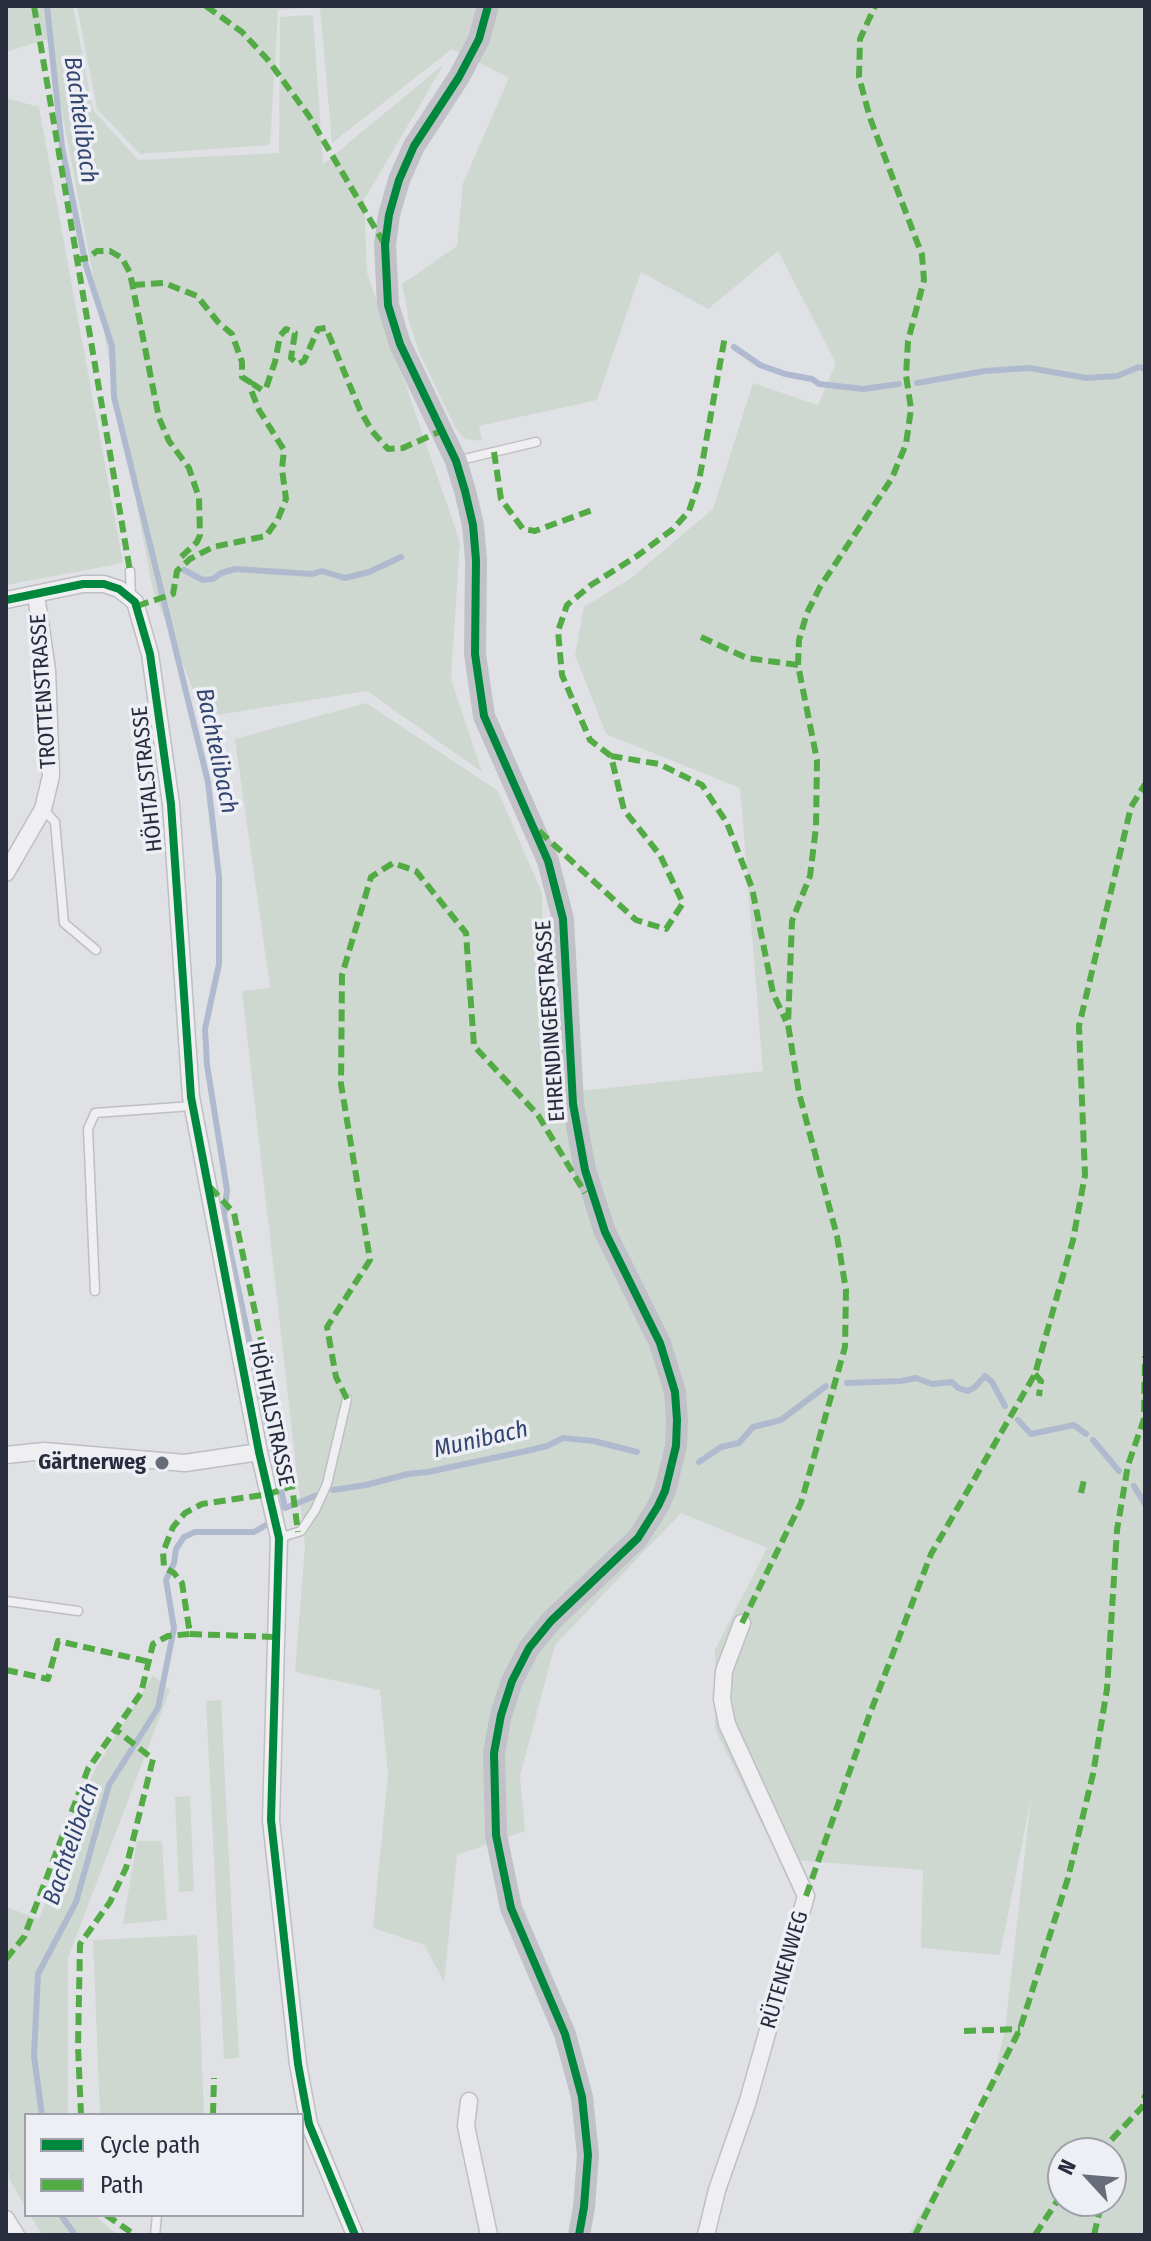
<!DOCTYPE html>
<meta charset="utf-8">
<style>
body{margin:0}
#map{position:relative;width:1151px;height:2241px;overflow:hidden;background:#e0e1e5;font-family:"Fira Sans Condensed",sans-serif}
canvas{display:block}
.frame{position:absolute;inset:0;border:8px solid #282c3d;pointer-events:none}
.legend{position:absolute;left:24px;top:2113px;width:280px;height:104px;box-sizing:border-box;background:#edeff5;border:2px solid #9ea1ab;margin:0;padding:10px 14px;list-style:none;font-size:24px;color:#282c3d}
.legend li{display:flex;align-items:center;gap:16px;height:40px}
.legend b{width:40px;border:2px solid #9ea1ab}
.north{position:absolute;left:1047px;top:2137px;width:80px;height:80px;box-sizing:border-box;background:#edeff5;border:2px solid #9ea1ab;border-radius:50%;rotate:296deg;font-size:22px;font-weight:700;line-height:32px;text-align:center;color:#282c3d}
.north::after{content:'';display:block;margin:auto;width:28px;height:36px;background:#686b78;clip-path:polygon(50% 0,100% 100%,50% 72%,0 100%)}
</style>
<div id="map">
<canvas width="1151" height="2241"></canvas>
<div class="frame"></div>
<ul class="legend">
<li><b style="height:10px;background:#00873e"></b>Cycle path</li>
<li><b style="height:10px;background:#53ab46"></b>Path</li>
</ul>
<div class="north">N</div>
</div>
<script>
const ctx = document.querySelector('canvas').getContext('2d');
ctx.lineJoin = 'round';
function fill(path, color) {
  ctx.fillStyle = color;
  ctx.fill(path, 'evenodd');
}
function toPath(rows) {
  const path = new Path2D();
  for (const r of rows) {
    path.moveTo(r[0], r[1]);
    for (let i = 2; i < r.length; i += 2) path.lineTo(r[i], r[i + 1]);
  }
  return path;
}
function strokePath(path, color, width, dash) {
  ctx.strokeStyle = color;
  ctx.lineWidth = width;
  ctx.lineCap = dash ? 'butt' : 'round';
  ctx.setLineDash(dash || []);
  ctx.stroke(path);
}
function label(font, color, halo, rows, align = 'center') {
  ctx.font = font + ' "Fira Sans Condensed",sans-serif';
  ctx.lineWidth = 7;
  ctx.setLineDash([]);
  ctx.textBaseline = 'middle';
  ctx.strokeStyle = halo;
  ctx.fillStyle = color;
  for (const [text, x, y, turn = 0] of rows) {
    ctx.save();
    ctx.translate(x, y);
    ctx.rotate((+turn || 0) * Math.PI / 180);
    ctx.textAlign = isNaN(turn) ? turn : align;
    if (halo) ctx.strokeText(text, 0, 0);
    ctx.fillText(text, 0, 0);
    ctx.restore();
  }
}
const green = toPath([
 [6,6,73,6,93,110,138,160,279,153,280,17,313,15,323,164,444,64,364,200,367,273,460,542,451,679,482,772,367,691,204,717,153,590,48,39,6,52],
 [77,6,1145,6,1145,2235,908,2235,986,2105,993,2080,1005,2029,1031,1798,1000,1955,921,1948,923,1870,779,1859,715,1729,715,1650,767,1548,681,1513,555,1645,520,1776,525,1831,457,1855,444,1982,424,1945,373,1928,388,1774,380,1690,295,1672,305,1546,242,991,270,988,235,739,366,703,498,791,542,893,544,1095,763,1071,740,788,606,734,575,655,584,607,631,578,713,509,753,383,818,405,836,363,778,251,708,309,641,272,597,400,479,426,482,441,465,439,456,429,419,352,409,321,402,284,457,246,463,183,509,78,452,49,332,143,320,7,278,10,270,145,140,154,97,109],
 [1063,2153,1111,2153,1111,2201,1063,2201],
 [6,98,39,107,123,563,6,585],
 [153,1675,170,1690,68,1958,68,2115,26,2115,26,2208,10,2180,6,2162,6,1907,39,1919,93,1773],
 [221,1700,239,2058,224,2059,206,1701],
 [190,1796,194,1891,179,1892,175,1797],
 [137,1841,162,1841,167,1920,123,1924],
 [197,1935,204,2115,100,2115,93,1940],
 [30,2215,95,2215,117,2235,42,2235]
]);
const stream = toPath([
 [47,6,62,147,86,266,112,346,114,397,208,782,219,877,219,964,205,1029,207,1065,227,1190,224,1215,231,1255,285,1508,320,1494],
 [734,347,760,365,785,374,812,379,819,384,863,389,899,384],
 [917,383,985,371,1029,368,1087,378,1117,376,1139,367,1145,369],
 [184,570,203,580,213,579,221,573,235,569,312,574,322,571,345,578,369,572,401,557],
 [847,1383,901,1381,916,1378,932,1384,952,1382,958,1388,968,1391,975,1387,985,1376,992,1382,1005,1406],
 [1018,1420,1031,1434,1074,1425,1086,1434],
 [1093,1440,1119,1471],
 [699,1462,721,1447,739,1443,753,1427,781,1420,826,1386],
 [1134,1486,1145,1504],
 [333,1490,366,1485,408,1474,428,1472,526,1451,547,1446,563,1438,594,1441,637,1452],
 [42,2115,34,2056,38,1974,76,1902,109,1785,158,1708,174,1628,166,1580,174,1563,176,1549,184,1537,195,1532,254,1532,266,1525],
 [61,2215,75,2235]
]);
const service = toPath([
 [456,461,536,442],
 [130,571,131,597],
 [43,809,55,822,64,923,96,950],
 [95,1291,88,1129,95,1113,192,1106],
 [279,1538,301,1531,315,1510,327,1484,347,1399],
 [6,1601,78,1611],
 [155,2235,157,2215]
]);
const minor = toPath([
 [6,600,83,584,104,584,119,589,135,602,150,654,171,804,191,1097,259,1452,279,1538,271,1820,298,2064,309,2124,355,2235],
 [6,873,43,809,51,776,47,670,36,595],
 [6,1455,44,1451,185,1463,259,1452],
 [469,2101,466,2126,489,2235],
 [6,2219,16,2235],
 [706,2235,717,2190,747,2104,806,1896,727,1724,722,1699,724,1671,742,1623]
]);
const secondary = toPath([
 [488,6,479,39,459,77,414,146,399,180,389,215,385,245,388,305,400,344,456,461,465,491,473,525,476,560,475,654,484,716,548,861,563,919,573,1104,585,1170,605,1232,660,1343,675,1392,677,1420,676,1446,665,1491,658,1506,638,1538,551,1621,529,1648,512,1681,501,1715,494,1753,496,1835,511,1908,565,2034,582,2097,588,2155,584,2207,579,2235]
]);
const quiet = toPath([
 [34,6,130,571],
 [206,6,242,32,268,60,309,116,385,245],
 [76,260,88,258,97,251,110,251,122,258,130,273,159,418,169,441,189,468,199,498,200,535,197,542,179,559],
 [133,285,164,283,197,296,218,322,232,334,242,362,242,377,253,384],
 [494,452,501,499,523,529,535,531,595,509],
 [137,606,173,594,177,571,190,559,213,547,266,536,278,519,286,499,282,469,284,450,259,410,251,390,253,384,262,390,266,388,275,362,280,336,286,329,295,333,291,358,298,364,304,361,318,329,326,328,360,410,372,431,388,449,403,448,441,431],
 [701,637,747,658,798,665],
 [611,756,590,740,562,675,558,631,567,605,591,585,637,556,673,529,689,511,699,481,725,336],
 [539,831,636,920,666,929,683,903,660,855,624,810,611,756,659,764,702,785,727,823,752,888,773,993,786,1021],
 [210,1187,234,1213,292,1486,298,1532],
 [1035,1374,1041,1381,1039,1396],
 [347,1399,336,1377,327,1327,370,1260,341,1084,342,975,371,877,393,863,416,871,466,933,474,1046,538,1115,585,1193],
 [1081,1493,1084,1480],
 [742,1623,801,1503,845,1347,846,1290,837,1236,799,1093,788,1024,792,921,810,876,816,827,817,760,798,665,799,640,807,613,820,587,892,478,906,444,911,409,906,375,908,341,924,280,922,255,870,118,859,77,860,39,875,6],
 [190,1634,276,1637],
 [6,1670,48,1679,58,1641,150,1662],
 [806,1896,869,1716,931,1554,1035,1374,1073,1240,1085,1175,1079,1026,1131,807,1145,784],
 [6,1959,24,1937,88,1769,141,1693,153,1644,168,1636,190,1634,182,1583,174,1573,164,1567,163,1552,173,1527,185,1513,202,1504,269,1494,292,1486],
 [964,2031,1020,2029],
 [81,2115,78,2047,80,1944,110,1902,126,1868,153,1759,116,1730],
 [213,2115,214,2078],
 [1099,2153,1143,2106,1145,2095],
 [106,2215,135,2235],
 [915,2235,1020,2029,1068,1878,1093,1774,1107,1689,1117,1530,1128,1465,1144,1419,1145,1356],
 [1035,2235,1063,2192],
 [1094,2235,1102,2201]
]);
const cycleway = toPath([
 [488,6,479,39,459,77,414,146,399,180,389,215,385,245,388,305,400,344,456,461,465,491,473,525,476,560,475,654,484,716,548,861,563,919,573,1104,585,1170,605,1232,660,1343,675,1392,677,1420,676,1446,665,1491,658,1506,638,1538,551,1621,529,1648,512,1681,501,1715,494,1753,496,1835,511,1908,565,2034,582,2097,588,2155,584,2207,579,2235],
 [6,600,83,584,104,584,119,589,135,602,150,654,171,804,191,1097,259,1452,279,1538,271,1820,298,2064,309,2124,355,2235]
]);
const markers = [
 [162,1463,8,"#686b78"]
];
const streetNames = [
 ["TROTTENSTRASSE",44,691,-94],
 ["HÖHTALSTRASSE",148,779,-96],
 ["EHRENDINGERSTRASSE",551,1021,-94],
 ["HÖHTALSTRASSE",271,1414,78],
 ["RÜTENENWEG",785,1970,-74]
];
const poiNames = [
 ["Gärtnerweg",146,1463]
];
const waterNames = [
 ["Bachtelibach",80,120,82],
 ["Bachtelibach",216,751,78],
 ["Munibach",481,1440,-13],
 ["Bachtelibach",72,1844,-71]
];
fill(green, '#cfd8d0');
strokePath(stream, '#afbacf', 6);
strokePath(service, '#bebfc3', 11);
strokePath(minor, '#bebfc3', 19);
strokePath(service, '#efeff1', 8);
strokePath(minor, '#efeff1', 16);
strokePath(secondary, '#c1c2c7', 22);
strokePath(quiet, '#53ab46', 6, [12, 6]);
strokePath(cycleway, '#00873e', 8);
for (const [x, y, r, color] of markers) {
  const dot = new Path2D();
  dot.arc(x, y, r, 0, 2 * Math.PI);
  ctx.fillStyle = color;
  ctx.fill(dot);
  strokePath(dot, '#edeff5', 3);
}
label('22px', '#282c3d', '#edeff5', streetNames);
label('bold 22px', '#282c3d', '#edeff5', poiNames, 'right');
label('italic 24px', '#33466f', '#edeff5', waterNames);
</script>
